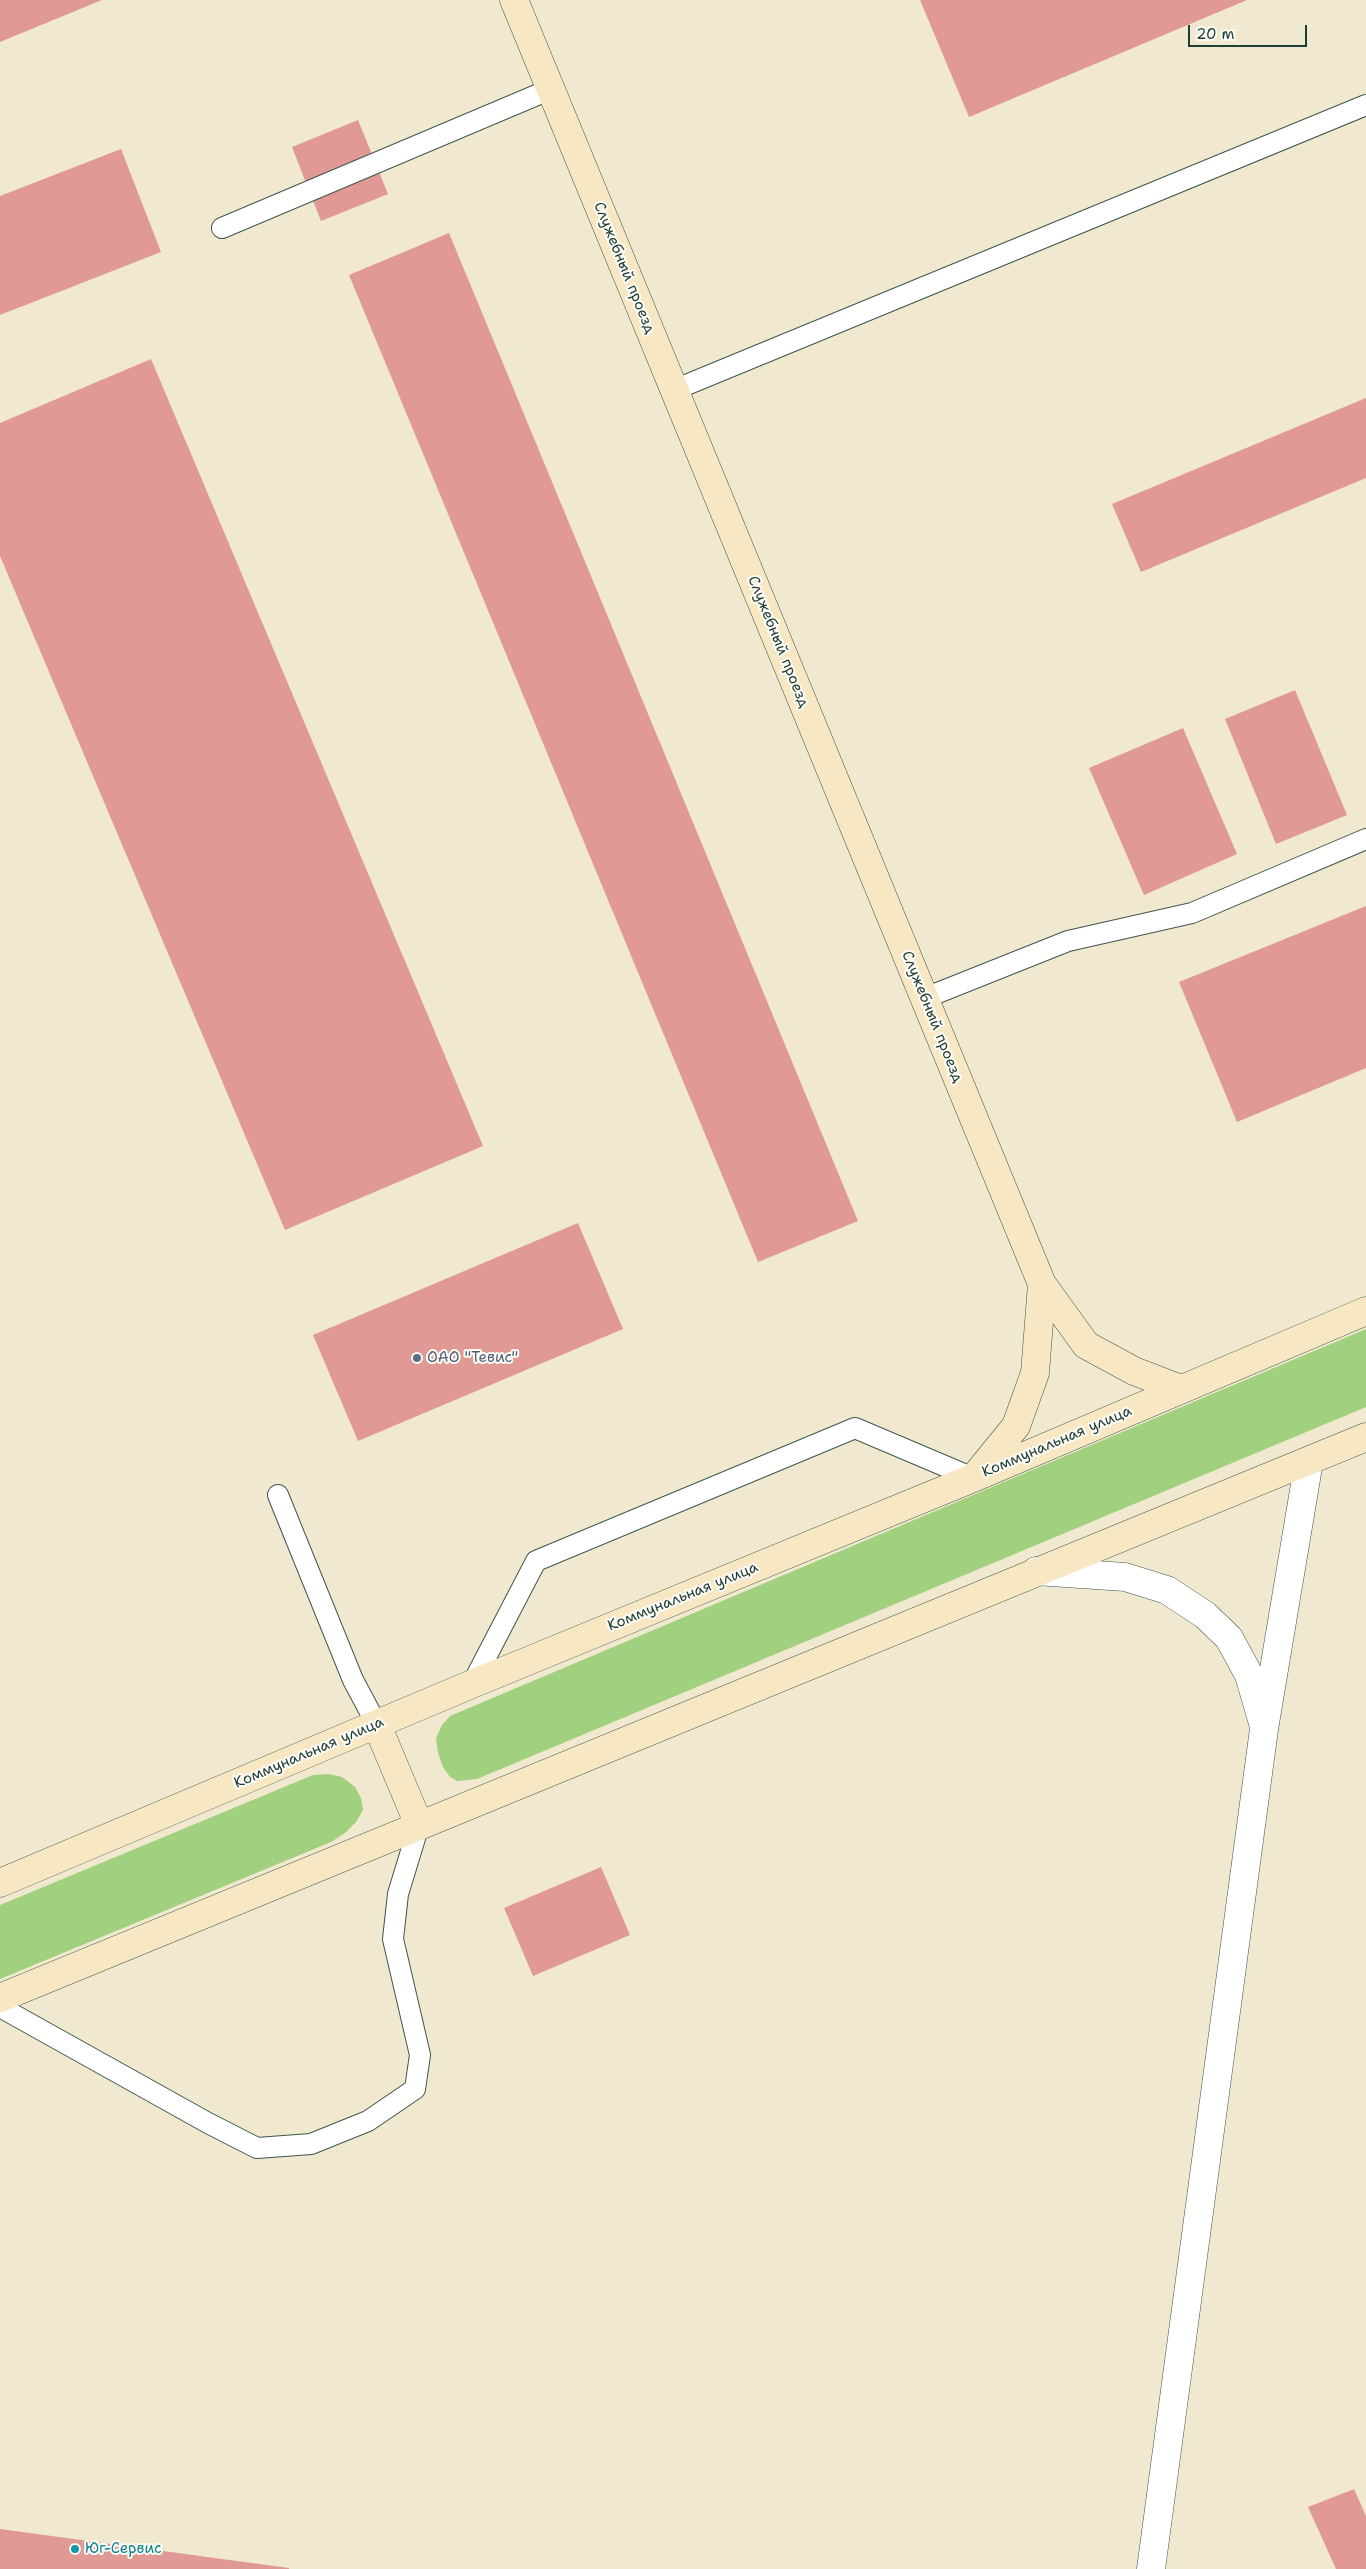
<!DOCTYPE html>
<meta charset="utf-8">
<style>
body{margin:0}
#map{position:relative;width:1366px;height:2569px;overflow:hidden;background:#f0e9cf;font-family:"Shantell Sans",sans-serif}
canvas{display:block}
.scale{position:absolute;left:1188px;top:25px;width:119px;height:22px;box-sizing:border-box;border:2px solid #1f3d34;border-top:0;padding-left:6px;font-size:15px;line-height:18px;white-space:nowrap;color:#1f3d34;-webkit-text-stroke:4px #fdfcf7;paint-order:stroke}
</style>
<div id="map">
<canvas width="1366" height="2569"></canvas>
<div class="scale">20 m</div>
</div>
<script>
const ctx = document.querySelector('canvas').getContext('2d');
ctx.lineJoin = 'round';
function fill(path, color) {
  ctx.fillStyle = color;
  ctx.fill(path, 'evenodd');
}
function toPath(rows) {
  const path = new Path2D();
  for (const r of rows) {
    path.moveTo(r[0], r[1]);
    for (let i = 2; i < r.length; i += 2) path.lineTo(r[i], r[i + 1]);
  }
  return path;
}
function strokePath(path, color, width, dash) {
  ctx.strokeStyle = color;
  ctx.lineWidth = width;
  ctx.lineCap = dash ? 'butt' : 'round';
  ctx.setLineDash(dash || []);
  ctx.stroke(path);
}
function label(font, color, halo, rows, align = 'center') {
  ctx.font = font + ' "Shantell Sans",sans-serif';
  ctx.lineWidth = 4;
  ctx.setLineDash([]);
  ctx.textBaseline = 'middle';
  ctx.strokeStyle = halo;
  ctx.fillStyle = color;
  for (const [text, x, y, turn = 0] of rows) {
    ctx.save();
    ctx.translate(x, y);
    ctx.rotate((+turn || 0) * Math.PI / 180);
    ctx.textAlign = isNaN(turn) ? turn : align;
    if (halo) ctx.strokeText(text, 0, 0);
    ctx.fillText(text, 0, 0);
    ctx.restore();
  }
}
const green = toPath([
 [1366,1329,1366,1407,477,1779,457,1781,450,1777,443,1767,438,1753,436,1738,442,1725,450,1716],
 [328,1774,342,1777,355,1787,361,1798,363,1810,356,1822,345,1833,331,1842,0,1979,0,1905,313,1775]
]);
const building = toPath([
 [0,0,102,0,0,42],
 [920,0,1247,0,969,117],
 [358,120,388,194,321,221,292,147],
 [121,149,161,252,0,315,0,196],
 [449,233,858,1221,758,1262,349,275],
 [151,359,483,1146,285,1230,0,556,0,423],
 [1366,398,1366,478,1141,572,1112,504],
 [1295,690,1347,815,1276,844,1225,719],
 [1183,728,1237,854,1144,895,1089,768],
 [1366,906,1366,1068,1237,1122,1179,982],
 [578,1223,623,1329,358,1441,313,1335],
 [601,1867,630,1935,533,1976,504,1908],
 [1354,2489,1366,2516,1366,2569,1336,2569,1308,2507],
 [0,2529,289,2568,289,2569,0,2569]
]);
const lane = toPath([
 [222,228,551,89],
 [674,390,1366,105],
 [925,998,1068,941,1192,913,1366,839],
 [278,1495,353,1680,377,1725],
 [472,1684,536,1561,855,1428,973,1478],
 [0,2007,208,2123,257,2148,311,2144,368,2121,415,2089,420,2055,393,1939,398,1894,419,1825]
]);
const street = toPath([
 [1036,1571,1125,1577,1167,1590,1205,1615,1229,1638,1249,1675,1263,1723],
 [1151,2569,1264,1729,1309,1461]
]);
const secondary = toPath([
 [514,0,1042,1284,1086,1345,1134,1371,1181,1389],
 [976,1475,1016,1426,1035,1373,1042,1284],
 [377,1725,419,1825],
 [0,1883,472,1684,973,1478,1366,1311],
 [0,1998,1366,1437]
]);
const markers = [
 [417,1358,5,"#5c6f8a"],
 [75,2549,5,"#0f9aa8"]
];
const streetNames = [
 ["Служебный проезд",624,268,68],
 ["Служебный проезд",778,642,68],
 ["Служебный проезд",932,1017,68],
 ["Коммунальная улица",1057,1442,-23],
 ["Коммунальная улица",683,1597,-22],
 ["Коммунальная улица",309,1753,-23]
];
const serviceNames = [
 ["ОАО \"Тевис\"",427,1358]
];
const cultureNames = [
 ["Юг-Сервис",85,2549]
];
fill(green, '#a1d07e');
fill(building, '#e09994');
strokePath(lane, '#3e574b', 22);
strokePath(street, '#3e574b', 29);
strokePath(secondary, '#3e574b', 29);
strokePath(lane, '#fff', 20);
strokePath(street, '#fff', 28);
strokePath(secondary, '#f7e8c3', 28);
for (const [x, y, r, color] of markers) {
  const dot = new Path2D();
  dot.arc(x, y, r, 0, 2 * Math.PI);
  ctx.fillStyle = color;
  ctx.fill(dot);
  strokePath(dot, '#fdfcf7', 2);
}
label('15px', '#1f3d34', '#fdfcf7', streetNames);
label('15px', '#4e5e75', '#fdfcf7', serviceNames, 'left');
label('15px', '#0d838f', '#fdfcf7', cultureNames, 'left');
</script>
